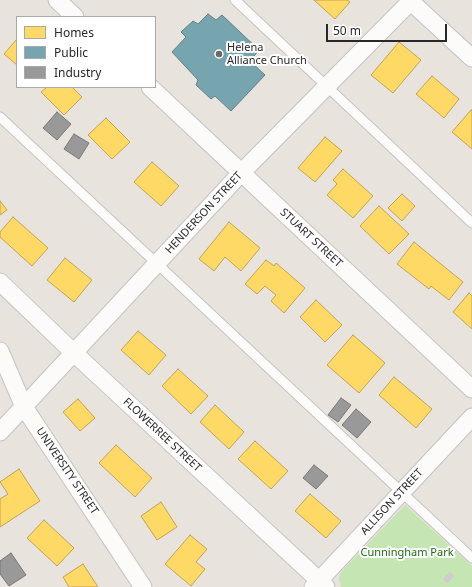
<!DOCTYPE html>
<style>
body{margin:0}
#map{position:relative;width:472px;height:587px;overflow:hidden;background:#e8e3dc;font-family:"Noto Sans",sans-serif}
canvas{display:block}
.legend{position:absolute;left:16px;top:16px;width:140px;height:72px;box-sizing:border-box;background:#fff;border:1px solid #a9a9a9;margin:0;padding:5px 7px;list-style:none;font-size:12px;color:#282828}
.legend li{display:flex;align-items:center;gap:8px;height:20px}
.legend b{width:20px;border:1px solid #a9a9a9}
.scale{position:absolute;left:326px;top:24px;width:121px;height:18px;box-sizing:border-box;border:2px solid #282828;border-top:0;padding-left:5px;font-size:12px;line-height:14px;white-space:nowrap;color:#282828;-webkit-text-stroke:3px #fff;paint-order:stroke}
</style>
<div id="map">
<canvas width="472" height="587"></canvas>
<ul class="legend">
<li><b style="height:11px;background:#ffd966"></b>Homes</li>
<li><b style="height:11px;background:#76a5af"></b>Public</li>
<li><b style="height:11px;background:#999"></b>Industry</li>
</ul>
<div class="scale">50 m</div>
</div>
<script>
const ctx = document.querySelector('canvas').getContext('2d');
ctx.lineJoin = 'round';
function fill(path, color) {
  ctx.fillStyle = color;
  ctx.fill(path, 'evenodd');
}
function toPath(rows) {
  const path = new Path2D();
  for (const r of rows) {
    path.moveTo(r[0], r[1]);
    for (let i = 2; i < r.length; i += 2) path.lineTo(r[i], r[i + 1]);
  }
  return path;
}
function strokePath(path, color, width, dash) {
  ctx.strokeStyle = color;
  ctx.lineWidth = width;
  ctx.lineCap = dash ? 'butt' : 'round';
  ctx.setLineDash(dash || []);
  ctx.stroke(path);
}
function label(font, color, halo, rows, align = 'center') {
  ctx.font = font + ' "Noto Sans",sans-serif';
  ctx.lineWidth = 4;
  ctx.setLineDash([]);
  ctx.textBaseline = 'middle';
  ctx.strokeStyle = halo;
  ctx.fillStyle = color;
  for (const [text, x, y, turn = 0] of rows) {
    ctx.save();
    ctx.translate(x, y);
    ctx.rotate((+turn || 0) * Math.PI / 180);
    ctx.textAlign = isNaN(turn) ? turn : align;
    if (halo) ctx.strokeText(text, 0, 0);
    ctx.fillText(text, 0, 0);
    ctx.restore();
  }
}
const green = toPath([
 [405,505,472,566,472,587,342,587,341,586,339,579,340,573]
]);
const homes = toPath([
 [314,0,347,0,350,2,335,19,314,0],
 [17,39,17,65,4,54,17,39],
 [399,42,421,60,393,93,371,75,399,42],
 [432,76,459,99,444,118,416,94,432,76],
 [47,87,72,87,82,97,64,115,41,92,47,87],
 [471,110,472,110,472,149,452,132,471,110],
 [106,118,130,142,112,159,88,135,106,118],
 [325,137,342,151,315,182,298,168,325,137],
 [152,162,179,186,161,206,134,182,152,162],
 [343,169,373,196,353,218,327,195,337,184,333,180,343,169],
 [402,194,415,206,402,221,388,208,402,194],
 [0,201,7,210,0,215,0,201],
 [379,206,409,234,389,254,360,226,379,206],
 [13,217,48,248,32,266,0,237,0,232,13,217],
 [229,222,260,248,241,271,225,257,214,271,199,259,229,222],
 [414,242,463,282,449,300,431,286,429,289,397,264,414,242],
 [65,258,92,280,74,302,47,280,65,258],
 [266,260,274,266,276,263,305,288,284,313,271,301,276,295,265,286,257,294,245,284,266,260],
 [469,293,472,296,472,329,453,312,469,293],
 [316,300,342,325,325,342,300,317,316,300],
 [138,331,166,355,149,375,121,350,138,331],
 [353,335,385,363,359,393,327,365,353,335],
 [178,369,208,396,191,414,162,386,178,369],
 [394,377,432,409,416,428,379,395,394,377],
 [78,399,95,418,80,431,63,412,78,399],
 [215,405,244,432,229,449,200,422,215,405],
 [255,441,288,471,271,489,238,459,255,441],
 [116,445,152,478,135,497,99,463,116,445],
 [19,469,40,501,0,527,0,499,8,494,0,482,19,469],
 [310,494,341,521,326,538,295,511,310,494],
 [161,502,177,527,157,540,141,516,161,502],
 [44,520,74,548,57,566,27,538,44,520],
 [190,535,207,549,196,562,205,569,191,586,165,564,190,535],
 [83,564,98,587,69,587,63,577,83,564]
]);
const public = toPath([
 [208,14,216,20,222,15,259,50,250,61,265,75,231,111,215,96,211,99,196,85,198,80,172,52,186,37,181,32,193,21,198,24,208,14]
]);
const industry = toPath([
 [57,112,71,124,57,140,43,128,57,112],
 [74,134,89,143,79,159,64,149,74,134],
 [341,398,351,405,338,422,328,415,341,398],
 [356,409,371,422,357,438,342,425,356,409],
 [314,465,328,476,316,489,303,478,314,465],
 [11,553,26,575,9,586,0,574,0,561,11,553]
]);
const building = toPath([
 [450,572,454,576,447,583,443,579,450,572]
]);
const service = toPath([
 [235,0,472,223],
 [0,117,472,558]
]);
const minor = toPath([
 [57,0,75,17],
 [409,0,472,58],
 [150,87,472,389],
 [0,282,74,353,326,587],
 [0,351,24,407,143,587],
 [0,432,241,173,412,0],
 [313,587,472,417]
]);
const markers = [
 [219,54,4,"#6b6967"]
];
const poiNames = [
 ["Helena",227,48],
 ["Alliance Church",227,61]
];
const streetNames = [
 ["HENDERSON STREET",204,213,-47],
 ["STUART STREET",311,238,43],
 ["FLOWERREE STREET",162,435,43],
 ["UNIVERSITY STREET",67,471,56],
 ["ALLISON STREET",392,502,-47]
];
const parkNames = [
 ["Cunningham Park",407,553]
];
fill(green, '#c5e6b2');
fill(homes, '#ffd966');
strokePath(homes, '#bea453', 1);
fill(public, '#76a5af');
strokePath(public, '#5f8086', 1);
fill(industry, '#999');
strokePath(industry, '#777', 1);
fill(building, '#d0cdc8');
strokePath(building, '#d2cfc9', 1);
strokePath(service, '#c4c2c3', 11);
strokePath(minor, '#c4c2c3', 19);
strokePath(service, '#fcfbfa', 9);
strokePath(minor, '#fcfbfa', 17);
for (const [x, y, r, color] of markers) {
  const dot = new Path2D();
  dot.arc(x, y, r, 0, 2 * Math.PI);
  ctx.fillStyle = color;
  ctx.fill(dot);
  strokePath(dot, '#fff', 1.5);
}
label('11px', '#282828', '#fff', poiNames, 'left');
label('11px', '#282828', '#fff', streetNames);
label('11px', '#206913', '#fff', parkNames);
</script>
